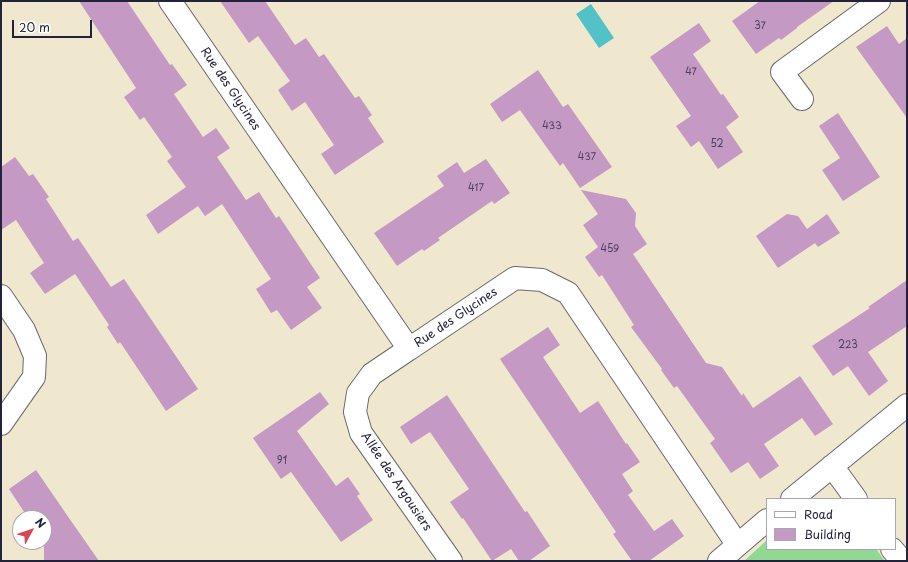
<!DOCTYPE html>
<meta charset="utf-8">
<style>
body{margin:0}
#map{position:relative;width:908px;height:562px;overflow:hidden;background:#f0e8ce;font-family:"Playpen Sans",sans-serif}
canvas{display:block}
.frame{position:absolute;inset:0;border:2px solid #22223b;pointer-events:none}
.legend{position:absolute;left:766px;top:498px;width:130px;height:52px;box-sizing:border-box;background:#fff;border:1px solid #a7a7b1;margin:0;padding:5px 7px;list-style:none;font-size:12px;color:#22223b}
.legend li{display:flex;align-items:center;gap:8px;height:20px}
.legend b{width:20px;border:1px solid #a7a7b1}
.north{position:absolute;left:12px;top:510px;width:40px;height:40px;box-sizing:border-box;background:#fff;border:1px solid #a7a7b1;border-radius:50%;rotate:50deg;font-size:11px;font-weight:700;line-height:16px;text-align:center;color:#22223b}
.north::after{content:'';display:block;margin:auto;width:14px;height:18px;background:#d1495b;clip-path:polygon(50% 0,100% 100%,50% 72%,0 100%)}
.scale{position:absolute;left:12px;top:20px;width:80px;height:18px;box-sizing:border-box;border:2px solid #22223b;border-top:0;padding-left:5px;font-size:12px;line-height:14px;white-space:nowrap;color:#22223b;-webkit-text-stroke:3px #fff;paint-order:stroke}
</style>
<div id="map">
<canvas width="908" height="562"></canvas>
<div class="frame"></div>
<ul class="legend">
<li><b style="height:5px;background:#fff"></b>Road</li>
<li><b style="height:11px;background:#c499c3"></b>Building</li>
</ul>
<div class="north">N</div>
<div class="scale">20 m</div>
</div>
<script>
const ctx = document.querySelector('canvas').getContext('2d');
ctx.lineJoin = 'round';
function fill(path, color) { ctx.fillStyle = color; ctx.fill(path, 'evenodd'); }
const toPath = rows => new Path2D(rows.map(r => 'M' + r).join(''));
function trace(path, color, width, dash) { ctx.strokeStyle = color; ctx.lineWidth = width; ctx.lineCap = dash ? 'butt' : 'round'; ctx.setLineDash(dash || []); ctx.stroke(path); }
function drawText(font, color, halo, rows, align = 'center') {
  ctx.font = font + ' "Playpen Sans",sans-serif'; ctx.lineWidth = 3; ctx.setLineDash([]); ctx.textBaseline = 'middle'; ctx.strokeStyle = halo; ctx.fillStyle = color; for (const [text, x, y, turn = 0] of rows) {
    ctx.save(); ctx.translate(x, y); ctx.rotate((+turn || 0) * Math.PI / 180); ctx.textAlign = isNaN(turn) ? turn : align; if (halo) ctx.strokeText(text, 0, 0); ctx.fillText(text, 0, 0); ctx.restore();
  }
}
fill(toPath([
 [767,540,767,549,876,549,885,561,744,561]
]), '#91d993');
fill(toPath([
 [591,4,614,38,599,48,576,14]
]), '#53c1c8');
fill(toPath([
 [79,1,127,1,170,65,172,64,187,85,174,94,203,137,216,128,230,148,217,157,246,200,259,192,276,218,279,216,320,278,307,287,322,308,291,330,277,310,271,313,256,289,271,279,222,204,205,216,198,206,158,234,146,215,186,187,167,161,172,157,144,117,140,120,124,97,136,88],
 [220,1,265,1,295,45,306,38,319,57,324,54,355,98,359,96,372,115,368,118,384,142,335,175,321,154,334,145,305,102,292,111,278,90,290,81,258,36,249,43],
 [760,1,834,1,797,27,797,28,781,40,779,38,756,54,732,21],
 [699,23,711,41,693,54,721,95,723,94,739,117,726,127,743,152,718,169,699,141,691,147,676,126,691,116,650,57],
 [887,26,899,44,907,38,907,118,856,47],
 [538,70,563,107,568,104,612,167,580,188,563,163,560,166,520,110,502,122,490,104],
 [838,113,880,177,843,201,822,170,840,158,819,126],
 [15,157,29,176,33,174,49,197,46,199,73,241,78,238,111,287,124,279,198,389,166,411,120,342,118,344,107,327,109,325,75,274,45,294,30,273,44,263,16,220,1,230,1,167],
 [486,159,510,193,494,204,492,201,438,238,440,240,424,251,422,249,397,266,374,233,444,186,437,176,457,162,464,173],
 [581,190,626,199,636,213,635,226,647,244,633,254,706,363,722,367,742,396,743,393,753,408,800,376,833,424,815,436,802,418,764,444,779,466,760,479,748,462,731,473,710,443,715,439,677,386,674,388,661,370,662,369,631,327,634,325,602,275,599,277,585,257,598,247,583,225,598,214],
 [787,214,798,216,807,229,827,214,840,233,818,247,815,243,778,268,756,236],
 [907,280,907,326,868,352,888,381,869,396,848,366,833,376,812,346,870,308,868,307],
 [548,327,560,345,543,357,580,413,598,401,626,444,627,443,640,462,622,474,633,491,628,495,654,531,672,519,684,536,649,561,632,561,613,534,616,532,500,359],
 [320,392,329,404,297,431,336,486,348,477,360,494,357,496,373,520,341,542,291,472,281,479,253,438],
 [447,395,525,512,527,511,550,546,529,561,519,561,511,549,492,561,463,518,462,519,450,502,469,489,430,432,411,444,400,427],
 [36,470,69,518,99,561,44,561,44,518,28,518,9,489]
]), '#c499c3');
const street = toPath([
 [170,1,409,349,515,278,542,280,568,293,737,544],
 [802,99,782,72,879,1],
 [1,296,24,330,35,356,34,377,1,424],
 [409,349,372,374,358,393,355,412,361,433,451,561],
 [832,466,856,499],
 [792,499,907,405],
 [892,549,898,556,904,561],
 [719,561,767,520]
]);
trace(street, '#6a676e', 24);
trace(street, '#fff', 22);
drawText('10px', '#4a405d', null, [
 ["37",760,26],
 ["47",691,72],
 ["433",552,126],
 ["52",717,144],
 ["437",587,157],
 ["417",476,188],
 ["459",610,249],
 ["223",848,345],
 ["91",282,461]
]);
drawText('12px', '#22223b', '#fff', [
 ["Rue des Glycines",230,89,56],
 ["Rue des Glycines",456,318,-34],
 ["Allée des Argousiers",396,482,56]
]);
</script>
